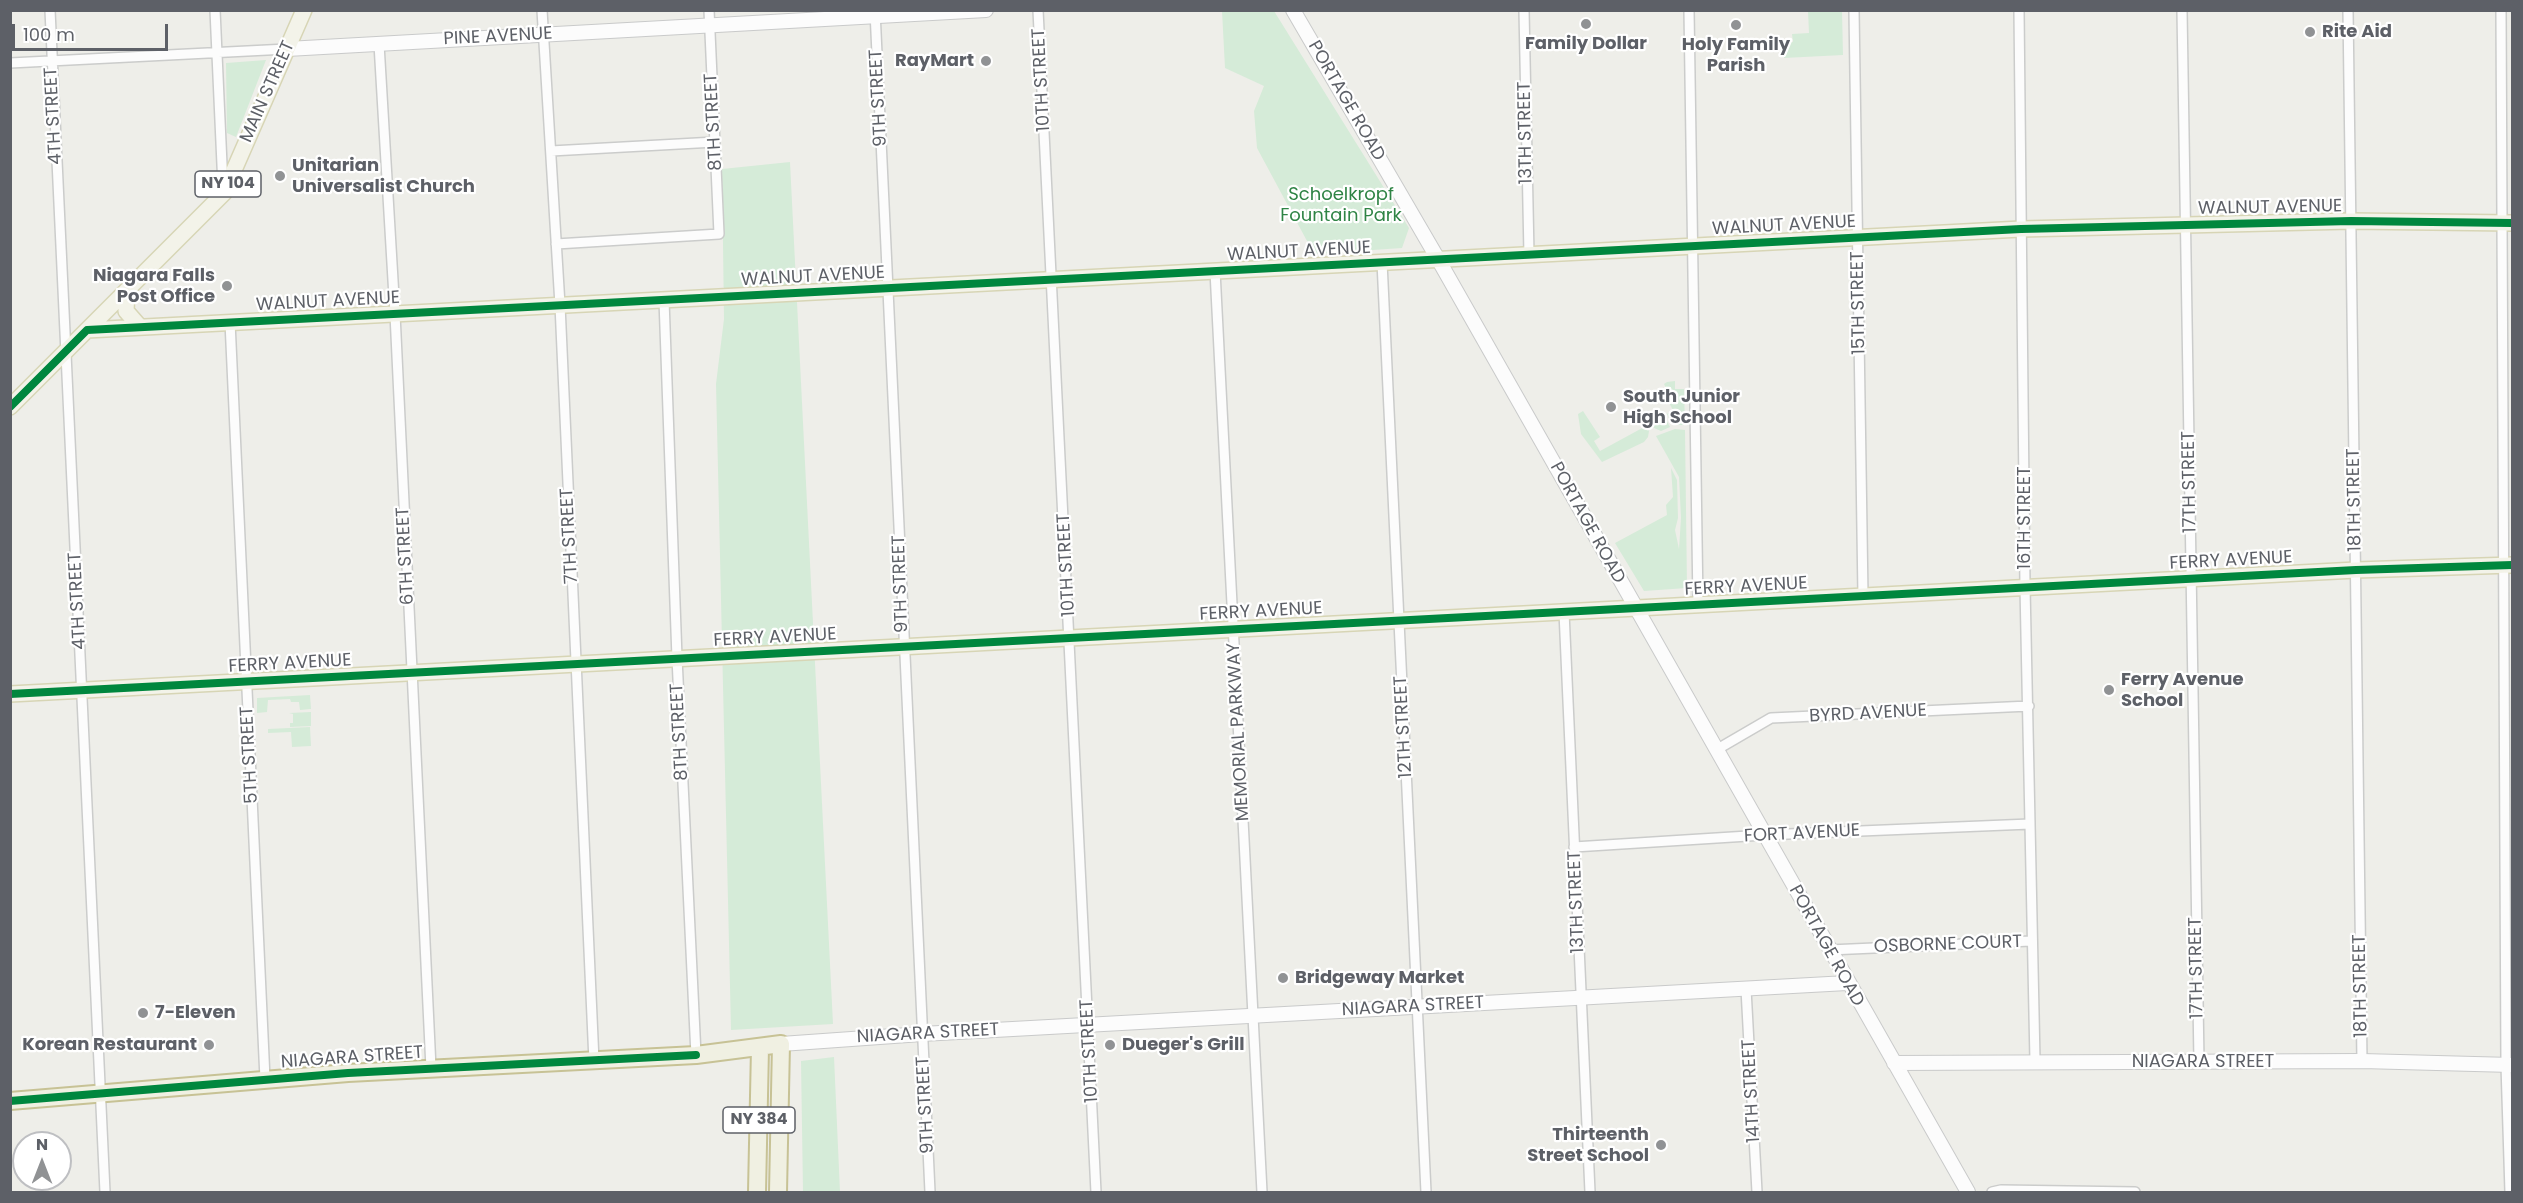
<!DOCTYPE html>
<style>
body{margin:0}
#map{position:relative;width:2523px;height:1203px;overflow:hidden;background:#eeeee9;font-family:Poppins,sans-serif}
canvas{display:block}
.frame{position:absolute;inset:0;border:12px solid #5d6067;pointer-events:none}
.north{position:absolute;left:12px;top:1131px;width:60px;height:60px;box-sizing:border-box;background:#fff;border:2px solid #bebfc2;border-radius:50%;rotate:0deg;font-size:16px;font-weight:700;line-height:24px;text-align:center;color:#5d6067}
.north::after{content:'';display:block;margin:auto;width:21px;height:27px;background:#909294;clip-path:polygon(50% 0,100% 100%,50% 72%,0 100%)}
.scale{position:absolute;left:12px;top:24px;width:156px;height:27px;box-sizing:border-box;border:3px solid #5d6067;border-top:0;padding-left:8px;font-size:18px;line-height:21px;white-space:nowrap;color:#5d6067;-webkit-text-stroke:4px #fff;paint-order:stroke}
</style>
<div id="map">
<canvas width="2523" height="1203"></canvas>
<div class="frame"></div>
<div class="north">N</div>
<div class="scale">100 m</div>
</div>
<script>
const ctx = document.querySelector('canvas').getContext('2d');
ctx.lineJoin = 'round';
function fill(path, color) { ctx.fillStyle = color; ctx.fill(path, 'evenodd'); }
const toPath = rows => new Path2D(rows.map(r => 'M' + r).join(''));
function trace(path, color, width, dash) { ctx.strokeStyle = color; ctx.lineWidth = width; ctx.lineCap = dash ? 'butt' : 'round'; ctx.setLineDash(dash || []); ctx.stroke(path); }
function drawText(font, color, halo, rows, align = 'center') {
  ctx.font = font + ' Poppins,sans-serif'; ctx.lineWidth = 4.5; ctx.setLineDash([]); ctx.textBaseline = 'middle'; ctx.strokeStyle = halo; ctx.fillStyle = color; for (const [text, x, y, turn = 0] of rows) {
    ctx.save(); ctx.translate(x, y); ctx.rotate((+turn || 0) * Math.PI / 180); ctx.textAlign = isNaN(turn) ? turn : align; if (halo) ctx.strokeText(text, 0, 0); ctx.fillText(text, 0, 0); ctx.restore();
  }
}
fill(toPath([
 [1222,11,1274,11,1409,228,1402,248,1314,254,1257,148,1254,111,1264,86,1225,68],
 [1808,11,1842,11,1843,55,1784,58,1782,43,1793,42,1792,34,1809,33],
 [266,60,236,137,227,133,226,63],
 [790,162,833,1024,731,1030,716,384,724,319,722,169],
 [1675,381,1675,389,1684,389,1685,425,1673,425,1667,414,1673,410,1662,390,1666,388,1664,384,1667,382],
 [1583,411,1600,437,1594,441,1600,451,1646,426,1649,431,1648,437,1644,442,1602,462,1581,434,1578,414],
 [1665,417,1670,427,1661,431,1652,427],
 [1675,429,1685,430,1687,588,1644,591,1615,543,1667,515,1666,505,1673,497,1671,468,1677,480,1678,518,1675,530,1679,549,1681,518,1679,477,1656,436],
 [310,695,311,709,300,710,299,702,291,702,290,699,268,700,267,712,257,713,257,698],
 [311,712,311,726,290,727,290,723,293,723,293,714,289,713],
 [310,727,311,746,292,747,291,732,268,733,268,729],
 [834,1057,840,1192,803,1192,801,1061]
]), '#d5ebd8');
const street = toPath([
 [50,10,105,1192],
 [215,10,223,187],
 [542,10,560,305,594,1061],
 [1038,10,1096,1192],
 [1524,10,1529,255],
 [1689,10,1698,604],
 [1854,10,1863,596],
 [2019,10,2025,587,2035,1061],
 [2182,10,2199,1062],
 [2348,10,2362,1061],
 [2501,10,2506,1065,2510,1192],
 [875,11,930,1192],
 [379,44,395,314,431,1068],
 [10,63,287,49],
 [551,151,715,142],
 [556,244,719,234,709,10],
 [1382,262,1426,1192],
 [1215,271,1262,1192],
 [664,300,677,658,696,1055],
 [230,322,265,1079],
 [1564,612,1590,1192],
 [1716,750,1771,718,2029,706],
 [1574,847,1764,835,2030,824],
 [1829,950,2031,941],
 [1746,989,1757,1192],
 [1992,1192,2001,1190,2135,1192]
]);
const secondary = toPath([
 [1293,10,1438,259,1968,1192],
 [287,49,986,10],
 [781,1044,922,1034,1847,983],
 [1894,1063,2362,1061,2512,1065]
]);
const primary = toPath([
 [127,291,126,311,140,327],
 [87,330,2021,229,2351,221,2512,223],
 [10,407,224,193,304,10],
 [10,694,2356,570,2512,565]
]);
const highway = toPath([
 [10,1101,348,1073,696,1055,781,1044,778,1192],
 [757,1192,760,1048]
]);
trace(street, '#cbcccb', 12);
trace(secondary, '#c9caca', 16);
trace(primary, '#d7d5b5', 18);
trace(highway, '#c7c295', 20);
trace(street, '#fcfcfc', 9);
trace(secondary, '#fcfcfc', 14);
trace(primary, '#f3f3e9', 15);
trace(highway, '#f0f0e2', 16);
trace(toPath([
 [10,407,87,330,2021,229,2351,221,2512,223],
 [10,694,2356,570,2512,565],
 [10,1101,348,1073,696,1055]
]), '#00873e', 8);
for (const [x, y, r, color] of [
 [1586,24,6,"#909294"],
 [1736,25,6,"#909294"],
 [2310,32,6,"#909294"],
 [986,61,6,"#909294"],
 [280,176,6,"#909294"],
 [227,286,6,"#909294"],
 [1611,407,6,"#909294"],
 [2109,690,6,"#909294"],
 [1283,978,6,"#909294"],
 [143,1013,6,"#909294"],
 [209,1045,6,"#909294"],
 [1110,1045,6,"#909294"],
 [1661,1145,6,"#909294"]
]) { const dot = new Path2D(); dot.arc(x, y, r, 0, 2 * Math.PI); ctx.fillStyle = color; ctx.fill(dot); trace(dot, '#fff', 2); }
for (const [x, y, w] of [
 [228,184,66],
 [759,1120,72]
]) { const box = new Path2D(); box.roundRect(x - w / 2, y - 13, w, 26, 4.5); ctx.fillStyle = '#fff'; ctx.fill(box); trace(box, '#5d6067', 1.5); }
drawText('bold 16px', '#5d6067', null, [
 ["NY 104",228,184],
 ["NY 384",759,1120]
]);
drawText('bold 18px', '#5d6067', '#fff', [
 ["Rite Aid",2322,32],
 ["Family Dollar",1586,44,"center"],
 ["Holy Family",1736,45,"center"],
 ["Parish",1736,66,"center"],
 ["RayMart",974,61,"right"],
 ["Unitarian",292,166],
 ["Universalist Church",292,187],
 ["Niagara Falls",215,276,"right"],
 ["Post Office",215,297,"right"],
 ["South Junior",1623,397],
 ["High School",1623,418],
 ["Ferry Avenue",2121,680],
 ["School",2121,701],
 ["Bridgeway Market",1295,978],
 ["7-Eleven",155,1013],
 ["Korean Restaurant",197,1045,"right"],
 ["Dueger's Grill",1122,1045],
 ["Thirteenth",1649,1135,"right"],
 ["Street School",1649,1156,"right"]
], 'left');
drawText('18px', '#5d6067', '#fff', [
 ["PINE AVENUE",498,37,-3],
 ["10TH STREET",1042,80,-93],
 ["MAIN STREET",268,92,-66],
 ["9TH STREET",879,98,-93],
 ["PORTAGE ROAD",1346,101,60],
 ["4TH STREET",54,116,-93],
 ["8TH STREET",714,122,-93],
 ["13TH STREET",1526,133,-91],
 ["WALNUT AVENUE",2270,208,-1],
 ["WALNUT AVENUE",1784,226,-3],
 ["WALNUT AVENUE",1299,252,-3],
 ["WALNUT AVENUE",813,277,-3],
 ["WALNUT AVENUE",328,302,-3],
 ["15TH STREET",1859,303,-91],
 ["17TH STREET",2190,482,-91],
 ["18TH STREET",2355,500,-91],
 ["16TH STREET",2025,518,-90],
 ["PORTAGE ROAD",1587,523,61],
 ["7TH STREET",570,536,-93],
 ["6TH STREET",406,556,-93],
 ["FERRY AVENUE",2231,561,-3],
 ["10TH STREET",1067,565,-93],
 ["9TH STREET",901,584,-92],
 ["FERRY AVENUE",1746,587,-3],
 ["4TH STREET",78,601,-93],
 ["FERRY AVENUE",1261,612,-3],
 ["FERRY AVENUE",775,638,-3],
 ["FERRY AVENUE",290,664,-3],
 ["BYRD AVENUE",1868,714,-3],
 ["12TH STREET",1404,727,-93],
 ["8TH STREET",680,732,-93],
 ["MEMORIAL PARKWAY",1239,732,-93],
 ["5TH STREET",250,755,-93],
 ["FORT AVENUE",1802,834,-3],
 ["13TH STREET",1577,902,-92],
 ["OSBORNE COURT",1948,945,-2],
 ["PORTAGE ROAD",1826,946,61],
 ["17TH STREET",2197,968,-91],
 ["18TH STREET",2361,986,-91],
 ["NIAGARA STREET",1413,1007,-3],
 ["NIAGARA STREET",928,1034,-3],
 ["10TH STREET",1090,1051,-93],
 ["NIAGARA STREET",352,1058,-4],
 ["NIAGARA STREET",2203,1062],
 ["14TH STREET",1752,1091,-93],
 ["9TH STREET",926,1105,-93]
]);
drawText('18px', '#2f8445', '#fff', [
 ["Schoelkropf",1341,195],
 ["Fountain Park",1341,216]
]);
</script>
